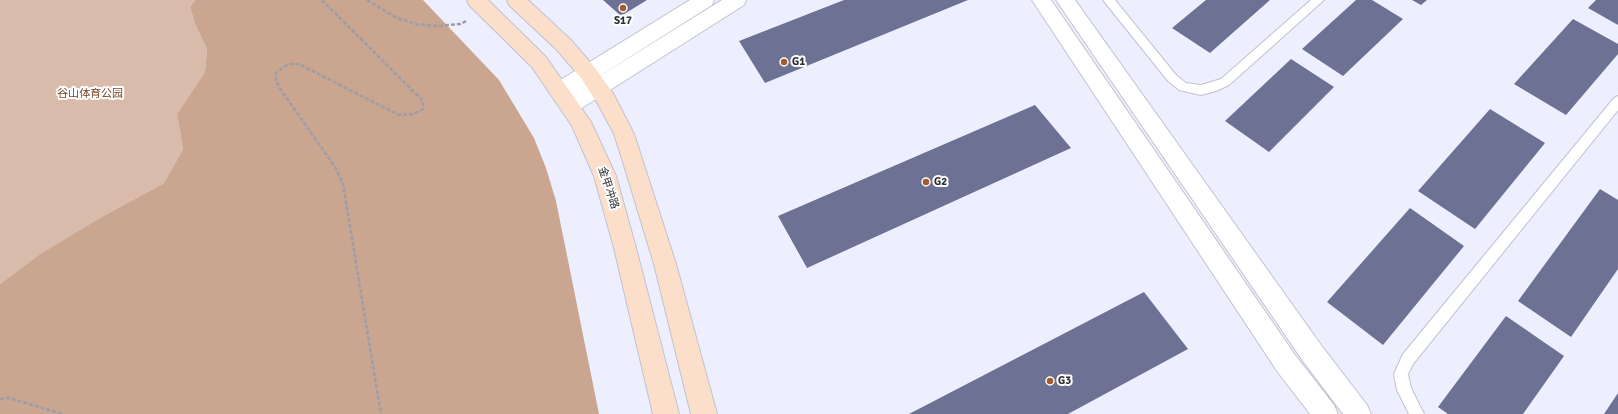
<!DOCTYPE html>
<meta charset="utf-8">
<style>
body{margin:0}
canvas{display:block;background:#edeffe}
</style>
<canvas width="1618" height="414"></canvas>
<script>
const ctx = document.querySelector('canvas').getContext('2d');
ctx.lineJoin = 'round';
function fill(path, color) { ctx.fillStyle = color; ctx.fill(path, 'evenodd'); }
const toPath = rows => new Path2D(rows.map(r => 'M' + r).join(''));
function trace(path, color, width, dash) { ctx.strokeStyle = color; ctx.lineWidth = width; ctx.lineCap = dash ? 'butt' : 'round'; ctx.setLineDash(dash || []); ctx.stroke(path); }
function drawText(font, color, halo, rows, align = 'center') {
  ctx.font = font + ' Signika,"Noto Sans SC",sans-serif'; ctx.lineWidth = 4; ctx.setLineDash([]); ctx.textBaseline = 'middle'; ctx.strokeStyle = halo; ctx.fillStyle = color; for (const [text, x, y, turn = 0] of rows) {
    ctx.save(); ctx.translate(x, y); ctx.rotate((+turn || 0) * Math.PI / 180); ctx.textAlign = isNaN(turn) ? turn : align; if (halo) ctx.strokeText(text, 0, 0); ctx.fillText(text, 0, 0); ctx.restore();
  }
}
fill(toPath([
 [0,0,195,0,190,7,195,24,207,49,205,72,177,114,183,149,164,183,98,219,40,254,0,284]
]), '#d8bbaa');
fill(toPath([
 [195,0,423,0,499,80,534,138,546,168,556,201,599,414,0,414,0,284,40,254,98,219,164,183,183,149,177,114,205,72,207,49,195,24,190,7]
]), '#caa690');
fill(toPath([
 [603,0,647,0,621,16],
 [844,0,968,0,765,83,739,41],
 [1206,0,1270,0,1210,53,1172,28],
 [1356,0,1372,0,1403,19,1343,76,1302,49],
 [1412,0,1427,0,1421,5],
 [1596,0,1618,0,1618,25,1588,8],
 [1573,19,1618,44,1618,54,1566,115,1514,84],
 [1291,59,1334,87,1269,152,1225,121],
 [1035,105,1071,148,807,268,778,216],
 [1490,109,1545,143,1475,229,1418,191],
 [1600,189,1618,200,1618,269,1571,337,1518,301],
 [1410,208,1464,246,1383,345,1327,302],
 [1144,292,1188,349,1068,414,909,414],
 [1506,316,1564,356,1523,414,1448,414,1438,407],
 [1618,393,1618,414,1604,414]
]), '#6d7193');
const service = toPath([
 [1103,0,1115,0,1176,75,1186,83,1201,85,1221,79,1311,0,1324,0,1229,85,1216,91,1201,95,1179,90,1168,81,1103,0],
 [1618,96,1618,110,1413,364,1408,374,1411,388,1424,414,1409,414,1397,390,1394,374,1403,354,1614,98,1618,96]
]);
const tertiary = toPath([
 [690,0,714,0,712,5,568,96,561,98,554,96,551,90,554,84,690,0],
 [722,0,746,0,744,5,577,111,570,113,563,111,560,105,563,99,722,0],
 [1032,0,1051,0,1295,355,1334,405,1338,414,1310,414,1277,371,1032,0],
 [1056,0,1075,0,1321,345,1367,405,1371,414,1343,414,1303,361,1056,0]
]);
const secondary = toPath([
 [467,0,488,0,546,57,591,122,616,176,636,248,679,414,653,414,614,248,594,176,572,126,532,67,469,5,467,0],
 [507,0,528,0,571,40,595,68,613,93,634,134,676,264,717,414,691,414,654,264,623,162,614,134,598,104,581,78,557,50,509,5,507,0]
]);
trace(service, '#c0c2d1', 2);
trace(tertiary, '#c0c2d1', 2);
trace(secondary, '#c0c2d1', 2);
trace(toPath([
 [322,0,423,101,423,109,413,114,399,115,299,64,288,64,276,73,276,81,281,90,335,167,343,184,381,414],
 [367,0,397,18,416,24,437,26,461,24,466,21],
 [0,399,9,398,63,414]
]), '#9c9da8', 2.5, [4, 2]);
fill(service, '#fff');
fill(tertiary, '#fff');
fill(secondary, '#fbdfcb');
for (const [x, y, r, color] of [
 [623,8,4,"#a25d2f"],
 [784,62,4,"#a25d2f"],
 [926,182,4,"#a25d2f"],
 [1050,381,4,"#a25d2f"]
]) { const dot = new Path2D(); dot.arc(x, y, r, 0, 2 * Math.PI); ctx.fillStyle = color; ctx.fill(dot); trace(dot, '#fff', 1.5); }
drawText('bold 11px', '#303136', '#fff', [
 ["S17",623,21,"center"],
 ["G1",792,62],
 ["G2",934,182],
 ["G3",1058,381]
], 'left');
drawText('11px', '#794826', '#fff', [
 ["谷山体育公园",90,94]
]);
drawText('11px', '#303136', '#fff', [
 ["金甲冲路",608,188,72]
]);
</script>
